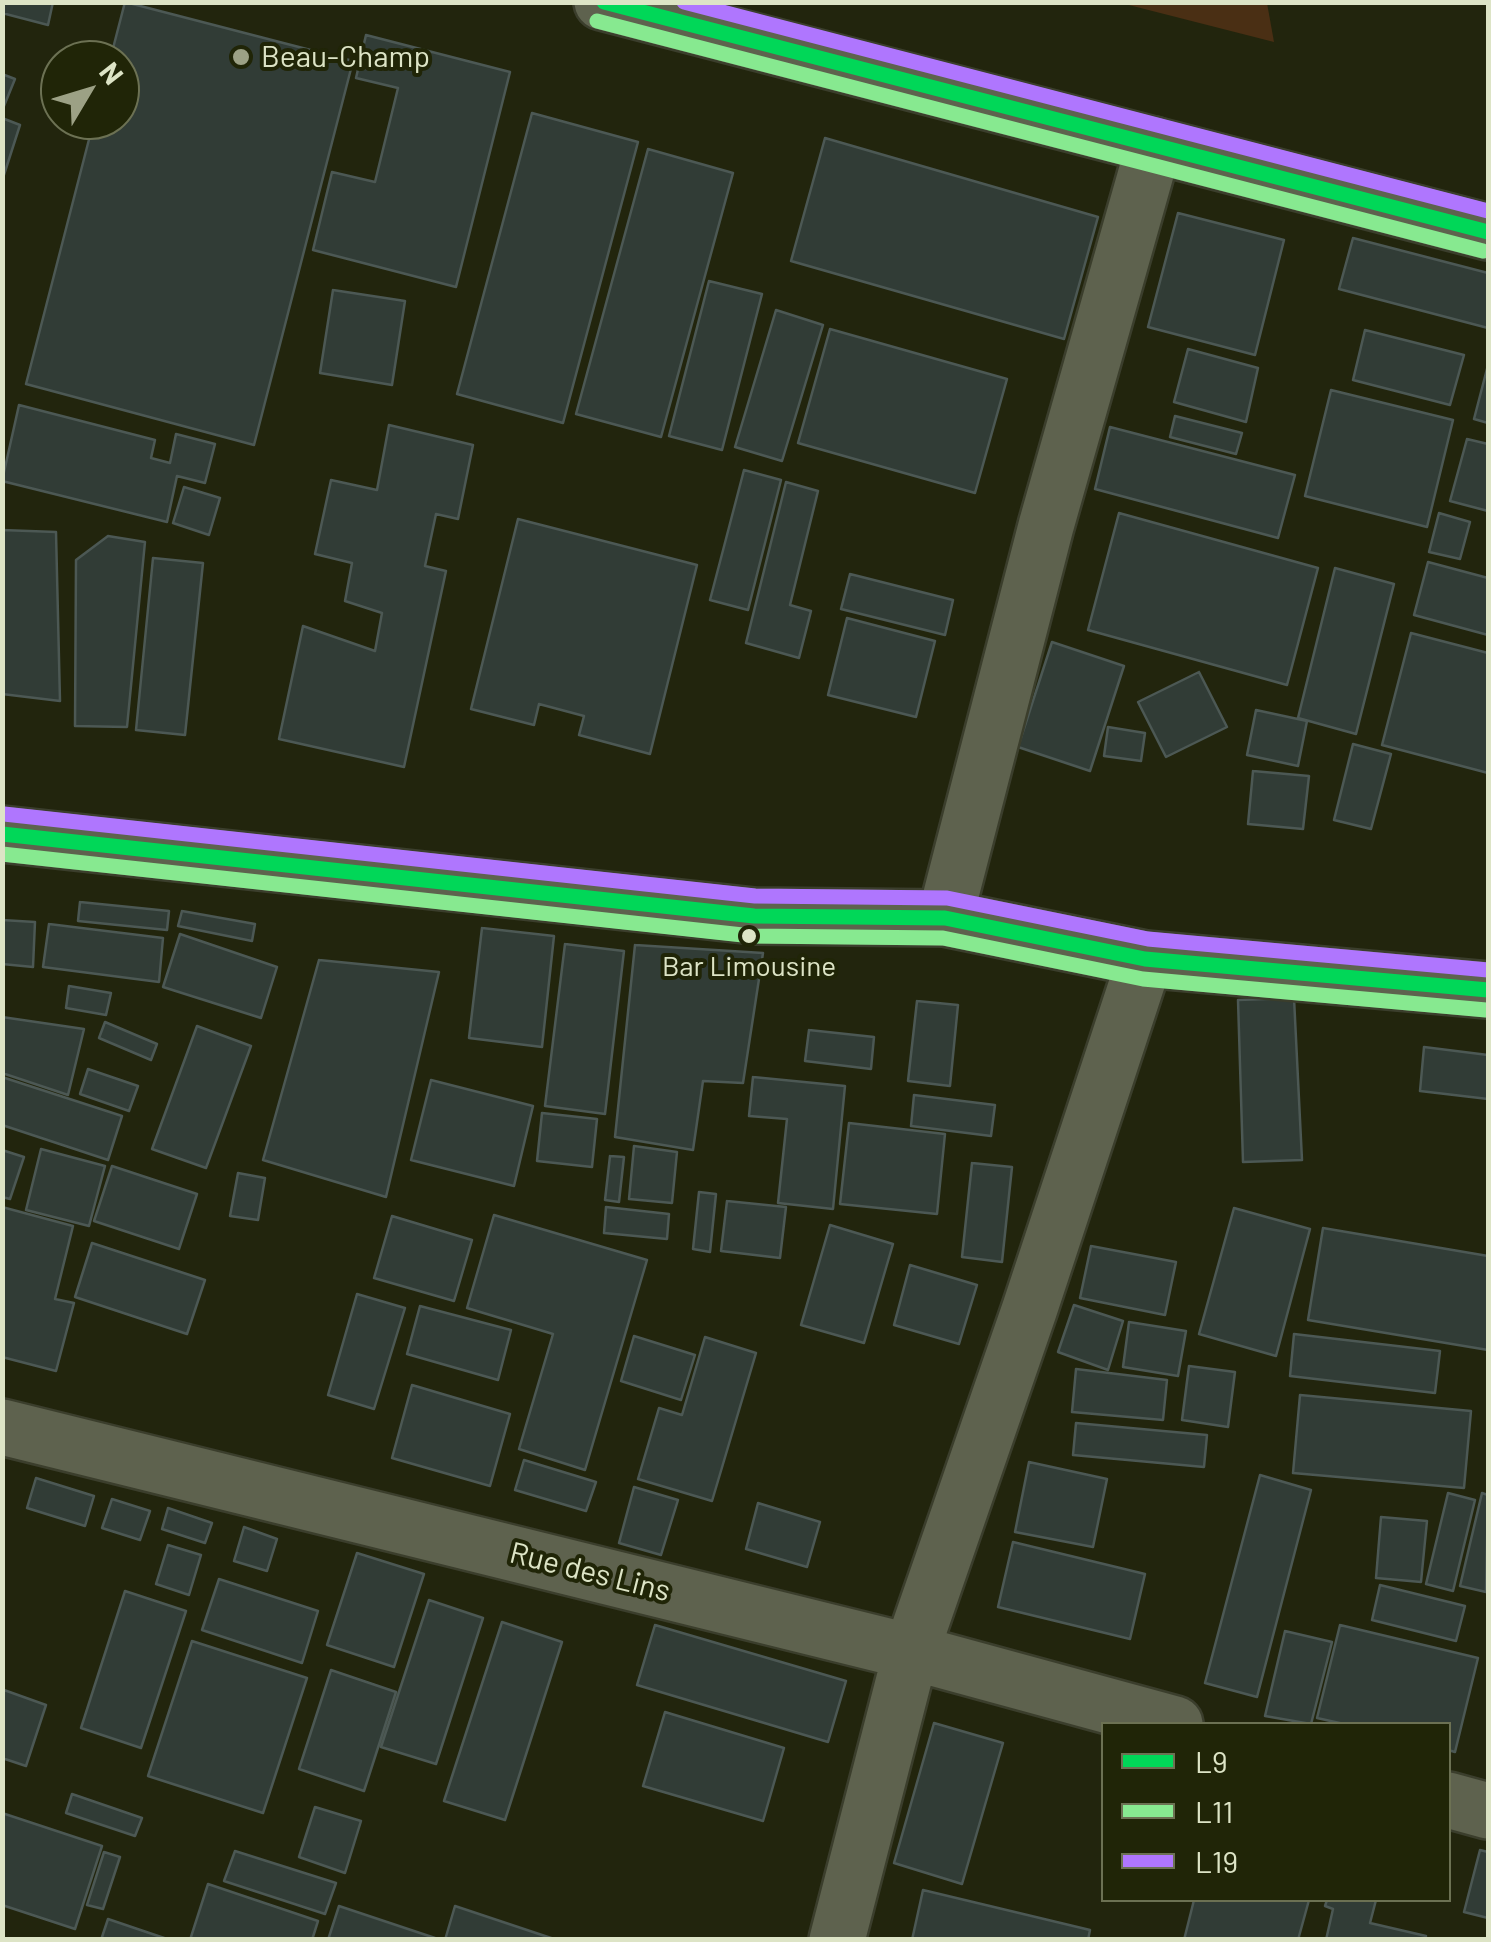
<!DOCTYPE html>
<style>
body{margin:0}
#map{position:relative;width:1491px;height:1942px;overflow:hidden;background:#22250d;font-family:Barlow,sans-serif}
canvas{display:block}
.frame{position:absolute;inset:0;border:5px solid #dde4c6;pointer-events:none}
.legend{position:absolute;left:1101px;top:1722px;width:350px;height:180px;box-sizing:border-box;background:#202507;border:2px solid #6c7153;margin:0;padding:12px 18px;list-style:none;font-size:30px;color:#dde4c6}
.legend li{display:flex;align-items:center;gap:20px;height:50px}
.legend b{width:50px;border:2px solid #6c7153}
.north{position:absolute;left:40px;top:40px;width:100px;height:100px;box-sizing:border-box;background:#202507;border:2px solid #6c7153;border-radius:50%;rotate:52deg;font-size:28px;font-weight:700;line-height:40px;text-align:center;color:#dde4c6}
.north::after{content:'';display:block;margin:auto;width:35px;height:45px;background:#9ca185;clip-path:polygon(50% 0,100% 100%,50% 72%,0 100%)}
</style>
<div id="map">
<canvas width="1491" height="1942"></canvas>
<div class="frame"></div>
<ul class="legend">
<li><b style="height:12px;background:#01d758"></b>L9</li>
<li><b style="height:12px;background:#87e990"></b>L11</li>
<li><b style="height:12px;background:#af76fe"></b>L19</li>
</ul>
<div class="north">N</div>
</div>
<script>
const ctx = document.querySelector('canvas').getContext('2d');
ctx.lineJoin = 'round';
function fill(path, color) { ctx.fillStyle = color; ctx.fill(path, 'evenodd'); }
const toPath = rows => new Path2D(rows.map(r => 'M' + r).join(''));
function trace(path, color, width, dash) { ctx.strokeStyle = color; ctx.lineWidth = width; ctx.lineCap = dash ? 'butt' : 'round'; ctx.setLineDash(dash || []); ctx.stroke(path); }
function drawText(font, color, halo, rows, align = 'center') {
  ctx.font = font + ' Barlow,sans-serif'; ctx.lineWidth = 8; ctx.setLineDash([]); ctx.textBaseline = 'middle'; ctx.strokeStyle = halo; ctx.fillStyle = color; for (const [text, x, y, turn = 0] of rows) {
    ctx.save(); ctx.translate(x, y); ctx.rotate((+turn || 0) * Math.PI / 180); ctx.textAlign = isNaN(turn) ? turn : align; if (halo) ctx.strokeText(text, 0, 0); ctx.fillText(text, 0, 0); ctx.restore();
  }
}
fill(toPath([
 [1121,3,1267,3,1274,42]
]), '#4a2f14');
const building = toPath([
 [3,2,53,2,48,25,2,13,3,2],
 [125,2,353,61,254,445,26,384,94,120,120,120,120,60,110,60,125,2],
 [366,35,510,72,456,287,313,250,332,172,375,182,398,88,356,78,366,35],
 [2,74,15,79,4,106,2,105,2,74],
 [532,113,638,142,563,423,457,394,532,113],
 [2,118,20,125,2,181,2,118],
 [825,138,1098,217,1064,339,791,261,825,138],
 [648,149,733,173,661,437,576,414,648,149],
 [1178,213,1284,240,1255,355,1148,327,1178,213],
 [1353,238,1488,273,1488,328,1339,289,1353,238],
 [709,281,762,294,722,450,669,436,709,281],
 [333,290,405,301,392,385,320,373,333,290],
 [776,310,823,325,782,461,735,447,776,310],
 [830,329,1007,379,975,493,798,443,830,329],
 [1365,330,1464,355,1450,405,1353,380,1365,330],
 [1188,349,1258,368,1246,422,1174,402,1188,349],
 [1488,365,1488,423,1474,419,1488,365],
 [1331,390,1453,420,1427,527,1305,496,1331,390],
 [19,405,155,440,151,458,170,463,176,434,215,444,205,483,177,476,167,522,2,481,19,405],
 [1175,416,1242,433,1236,454,1170,437,1175,416],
 [389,425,473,445,458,519,436,514,425,566,446,571,404,767,279,739,303,626,375,651,382,613,345,601,352,563,315,554,331,480,377,490,389,425],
 [1110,427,1295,475,1278,538,1095,489,1110,427],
 [1467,439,1488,444,1488,511,1450,501,1467,439],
 [744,470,781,480,748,610,710,600,744,470],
 [786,482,818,491,790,605,811,611,799,658,746,643,786,482],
 [184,487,220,498,209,535,173,523,184,487],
 [1119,513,1318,568,1287,685,1088,630,1119,513],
 [1439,513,1470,522,1460,559,1429,552,1439,513],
 [518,519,697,565,650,754,579,735,584,716,539,704,534,725,471,709,518,519],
 [2,530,56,532,60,701,2,694,2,530],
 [108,536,145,542,127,727,75,726,76,560,108,536],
 [153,558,203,563,185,735,136,730,153,558],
 [1428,562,1488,578,1488,635,1414,615,1428,562],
 [1335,568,1394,584,1356,734,1298,718,1335,568],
 [850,574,953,600,945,635,841,609,850,574],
 [847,618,935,641,916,717,828,695,847,618],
 [1411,633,1488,653,1488,773,1382,745,1411,633],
 [1052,642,1124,666,1090,771,1018,747,1052,642],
 [1199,672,1227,727,1166,757,1138,702,1199,672],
 [1256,710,1307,721,1298,766,1247,755,1256,710],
 [1108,727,1145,733,1141,761,1104,756,1108,727],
 [1353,744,1391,754,1371,829,1334,820,1353,744],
 [1253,771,1309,776,1303,829,1248,824,1253,771],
 [80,902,169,911,167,930,78,921,80,902],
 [182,911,255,924,252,941,178,926,182,911],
 [2,920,35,922,33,967,2,964,2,920],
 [49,924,163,938,159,982,43,967,49,924],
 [482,928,554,936,542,1047,469,1038,482,928],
 [180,934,277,967,261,1018,163,987,180,934],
 [565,944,624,951,605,1114,545,1106,565,944],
 [635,945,763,953,743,1083,703,1081,693,1150,615,1137,635,945],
 [319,960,439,972,386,1197,263,1160,319,960],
 [69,986,111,993,106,1015,66,1008,69,986],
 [1294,998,1302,1160,1243,1162,1238,1000,1294,998],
 [917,1001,958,1005,950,1086,908,1081,917,1001],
 [2,1017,84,1029,68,1095,2,1073,2,1017],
 [105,1022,157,1044,151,1060,99,1038,105,1022],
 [197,1026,251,1046,206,1168,152,1149,197,1026],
 [809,1030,874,1037,871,1069,805,1061,809,1030],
 [1424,1047,1488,1055,1488,1099,1420,1091,1424,1047],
 [88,1069,138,1086,129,1111,80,1094,88,1069],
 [2,1077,122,1116,108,1160,2,1125,2,1077],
 [753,1077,845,1086,833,1209,778,1203,787,1119,749,1116,753,1077],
 [431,1080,533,1106,514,1186,411,1160,431,1080],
 [914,1095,995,1105,991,1136,911,1126,914,1095],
 [542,1113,597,1119,592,1167,537,1161,542,1113],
 [849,1123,945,1134,937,1214,840,1204,849,1123],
 [634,1146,677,1152,672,1203,629,1199,634,1146],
 [41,1149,105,1166,89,1226,26,1210,41,1149],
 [2,1150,24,1157,10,1199,2,1197,2,1150],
 [610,1156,624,1157,619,1202,605,1200,610,1156],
 [972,1163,1012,1167,1002,1262,962,1257,972,1163],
 [112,1166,197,1194,179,1249,94,1221,112,1166],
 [238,1173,265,1178,258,1220,230,1216,238,1173],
 [699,1192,716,1194,710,1252,693,1249,699,1192],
 [727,1201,786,1207,780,1258,721,1251,727,1201],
 [2,1207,73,1226,55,1299,74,1303,56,1371,2,1357,2,1207],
 [606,1207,669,1214,667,1239,604,1233,606,1207],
 [1234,1208,1310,1229,1276,1356,1199,1334,1234,1208],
 [494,1215,647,1260,585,1470,519,1449,553,1334,467,1308,494,1215],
 [392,1216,472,1240,454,1301,374,1278,392,1216],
 [830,1225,893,1244,864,1343,801,1325,830,1225],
 [1323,1228,1488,1256,1488,1350,1308,1320,1323,1228],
 [92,1243,205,1280,187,1334,75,1297,92,1243],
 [1091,1246,1176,1262,1165,1315,1080,1298,1091,1246],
 [910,1265,977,1285,959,1344,894,1325,910,1265],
 [357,1294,405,1308,374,1409,328,1395,357,1294],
 [1074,1305,1123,1321,1108,1370,1058,1352,1074,1305],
 [420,1306,511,1330,498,1380,407,1354,420,1306],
 [1129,1322,1186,1331,1178,1376,1123,1367,1129,1322],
 [1294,1334,1440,1351,1435,1393,1290,1376,1294,1334],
 [634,1336,695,1355,681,1400,621,1381,634,1336],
 [705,1337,756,1353,712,1501,638,1479,659,1408,682,1415,705,1337],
 [1189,1366,1235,1372,1228,1427,1182,1420,1189,1366],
 [1076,1369,1167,1380,1163,1420,1072,1412,1076,1369],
 [412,1385,510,1414,490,1486,392,1458,412,1385],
 [1300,1395,1471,1411,1464,1488,1293,1473,1300,1395],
 [1076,1423,1207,1435,1204,1467,1073,1455,1076,1423],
 [524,1460,596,1482,586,1511,515,1490,524,1460],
 [1029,1462,1107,1479,1093,1547,1015,1532,1029,1462],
 [1260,1475,1311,1490,1257,1697,1205,1683,1260,1475],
 [36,1478,94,1496,85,1526,27,1508,36,1478],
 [634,1487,678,1500,661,1555,619,1543,634,1487],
 [1448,1493,1475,1500,1453,1591,1426,1584,1448,1493],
 [1482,1493,1488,1495,1486,1592,1460,1586,1482,1493],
 [112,1499,150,1511,140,1540,102,1528,112,1499],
 [758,1503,820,1522,807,1567,746,1549,758,1503],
 [168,1508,212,1523,205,1543,162,1529,168,1508],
 [1381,1517,1427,1521,1421,1582,1376,1578,1381,1517],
 [244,1527,277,1539,267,1571,234,1561,244,1527],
 [1013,1542,1145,1574,1130,1639,998,1607,1013,1542],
 [168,1545,201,1555,189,1595,156,1584,168,1545],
 [357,1553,424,1574,394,1667,327,1645,357,1553],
 [219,1579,318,1611,302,1663,202,1630,219,1579],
 [1380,1585,1465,1606,1456,1641,1372,1620,1380,1585],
 [125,1591,186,1611,141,1748,81,1728,125,1591],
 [429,1600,483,1618,436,1764,381,1747,429,1600],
 [502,1622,562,1642,505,1820,444,1801,502,1622],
 [655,1625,846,1681,828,1742,637,1685,655,1625],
 [1340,1625,1478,1658,1455,1752,1448,1750,1448,1724,1344,1724,1317,1718,1340,1625],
 [1285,1631,1332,1642,1311,1724,1265,1716,1285,1631],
 [192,1641,307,1678,263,1813,148,1776,192,1641],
 [331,1670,396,1692,364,1791,299,1769,331,1670],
 [4,1690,46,1705,26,1766,2,1758,4,1690],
 [665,1712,784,1748,763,1821,643,1786,665,1712],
 [934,1723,1003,1743,962,1884,894,1863,934,1723],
 [72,1794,142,1818,135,1836,66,1813,72,1794],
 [315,1807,361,1821,345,1873,299,1857,315,1807],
 [2,1813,102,1846,75,1929,2,1905,2,1813],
 [1480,1850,1488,1852,1488,1918,1464,1912,1480,1850],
 [235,1851,336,1883,325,1914,224,1881,235,1851],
 [104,1852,120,1857,103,1909,87,1905,104,1852],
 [208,1884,318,1921,312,1940,190,1940,208,1884],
 [923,1890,1090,1930,1088,1940,912,1940,923,1890],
 [1194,1900,1309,1900,1298,1940,1184,1940,1194,1900],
 [1327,1900,1376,1900,1370,1923,1426,1936,1425,1940,1326,1940,1333,1909,1325,1906,1327,1900],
 [339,1906,435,1938,434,1940,328,1940,339,1906],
 [455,1906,557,1940,445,1940,455,1906],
 [108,1919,170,1940,101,1940,108,1919]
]);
fill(building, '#313c36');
trace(building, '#4c5854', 2.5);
const minor = toPath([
 [945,918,1046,526,1154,145],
 [2,1427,911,1652,1175,1724],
 [1448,1800,1488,1811],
 [837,1940,911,1652,1030,1308,1145,959]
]);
const tertiary = toPath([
 [602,2,1488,232],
 [2,834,754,916,945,918,1145,959,1488,990]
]);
trace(minor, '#3b3e2c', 60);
trace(tertiary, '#3b3e2c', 60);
trace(minor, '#5e624e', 55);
trace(tertiary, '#5e624e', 55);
trace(toPath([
 [604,2,1488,232],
 [2,834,754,916,945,918,1145,959,1488,990]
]), '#01d758', 15);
trace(toPath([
 [597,21,1483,251],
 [2,854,752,936,943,938,1143,979,1486,1010]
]), '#87e990', 15);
trace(toPath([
 [684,2,1488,211],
 [4,814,755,896,947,898,1148,939,1488,970]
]), '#af76fe', 15);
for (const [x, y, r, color] of [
 [241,57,10,"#9ca185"],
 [749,936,9,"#dde4c6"]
]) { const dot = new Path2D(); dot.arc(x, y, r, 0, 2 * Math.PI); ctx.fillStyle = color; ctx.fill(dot); trace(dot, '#202507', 4); }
drawText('28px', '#dde4c6', '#202507', [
 ["Bar Limousine",749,967]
]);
drawText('30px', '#dde4c6', '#202507', [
 ["Beau-Champ",261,57]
], 'left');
drawText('30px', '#dde4c6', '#202507', [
 ["Rue des Lins",590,1572,14]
]);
</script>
